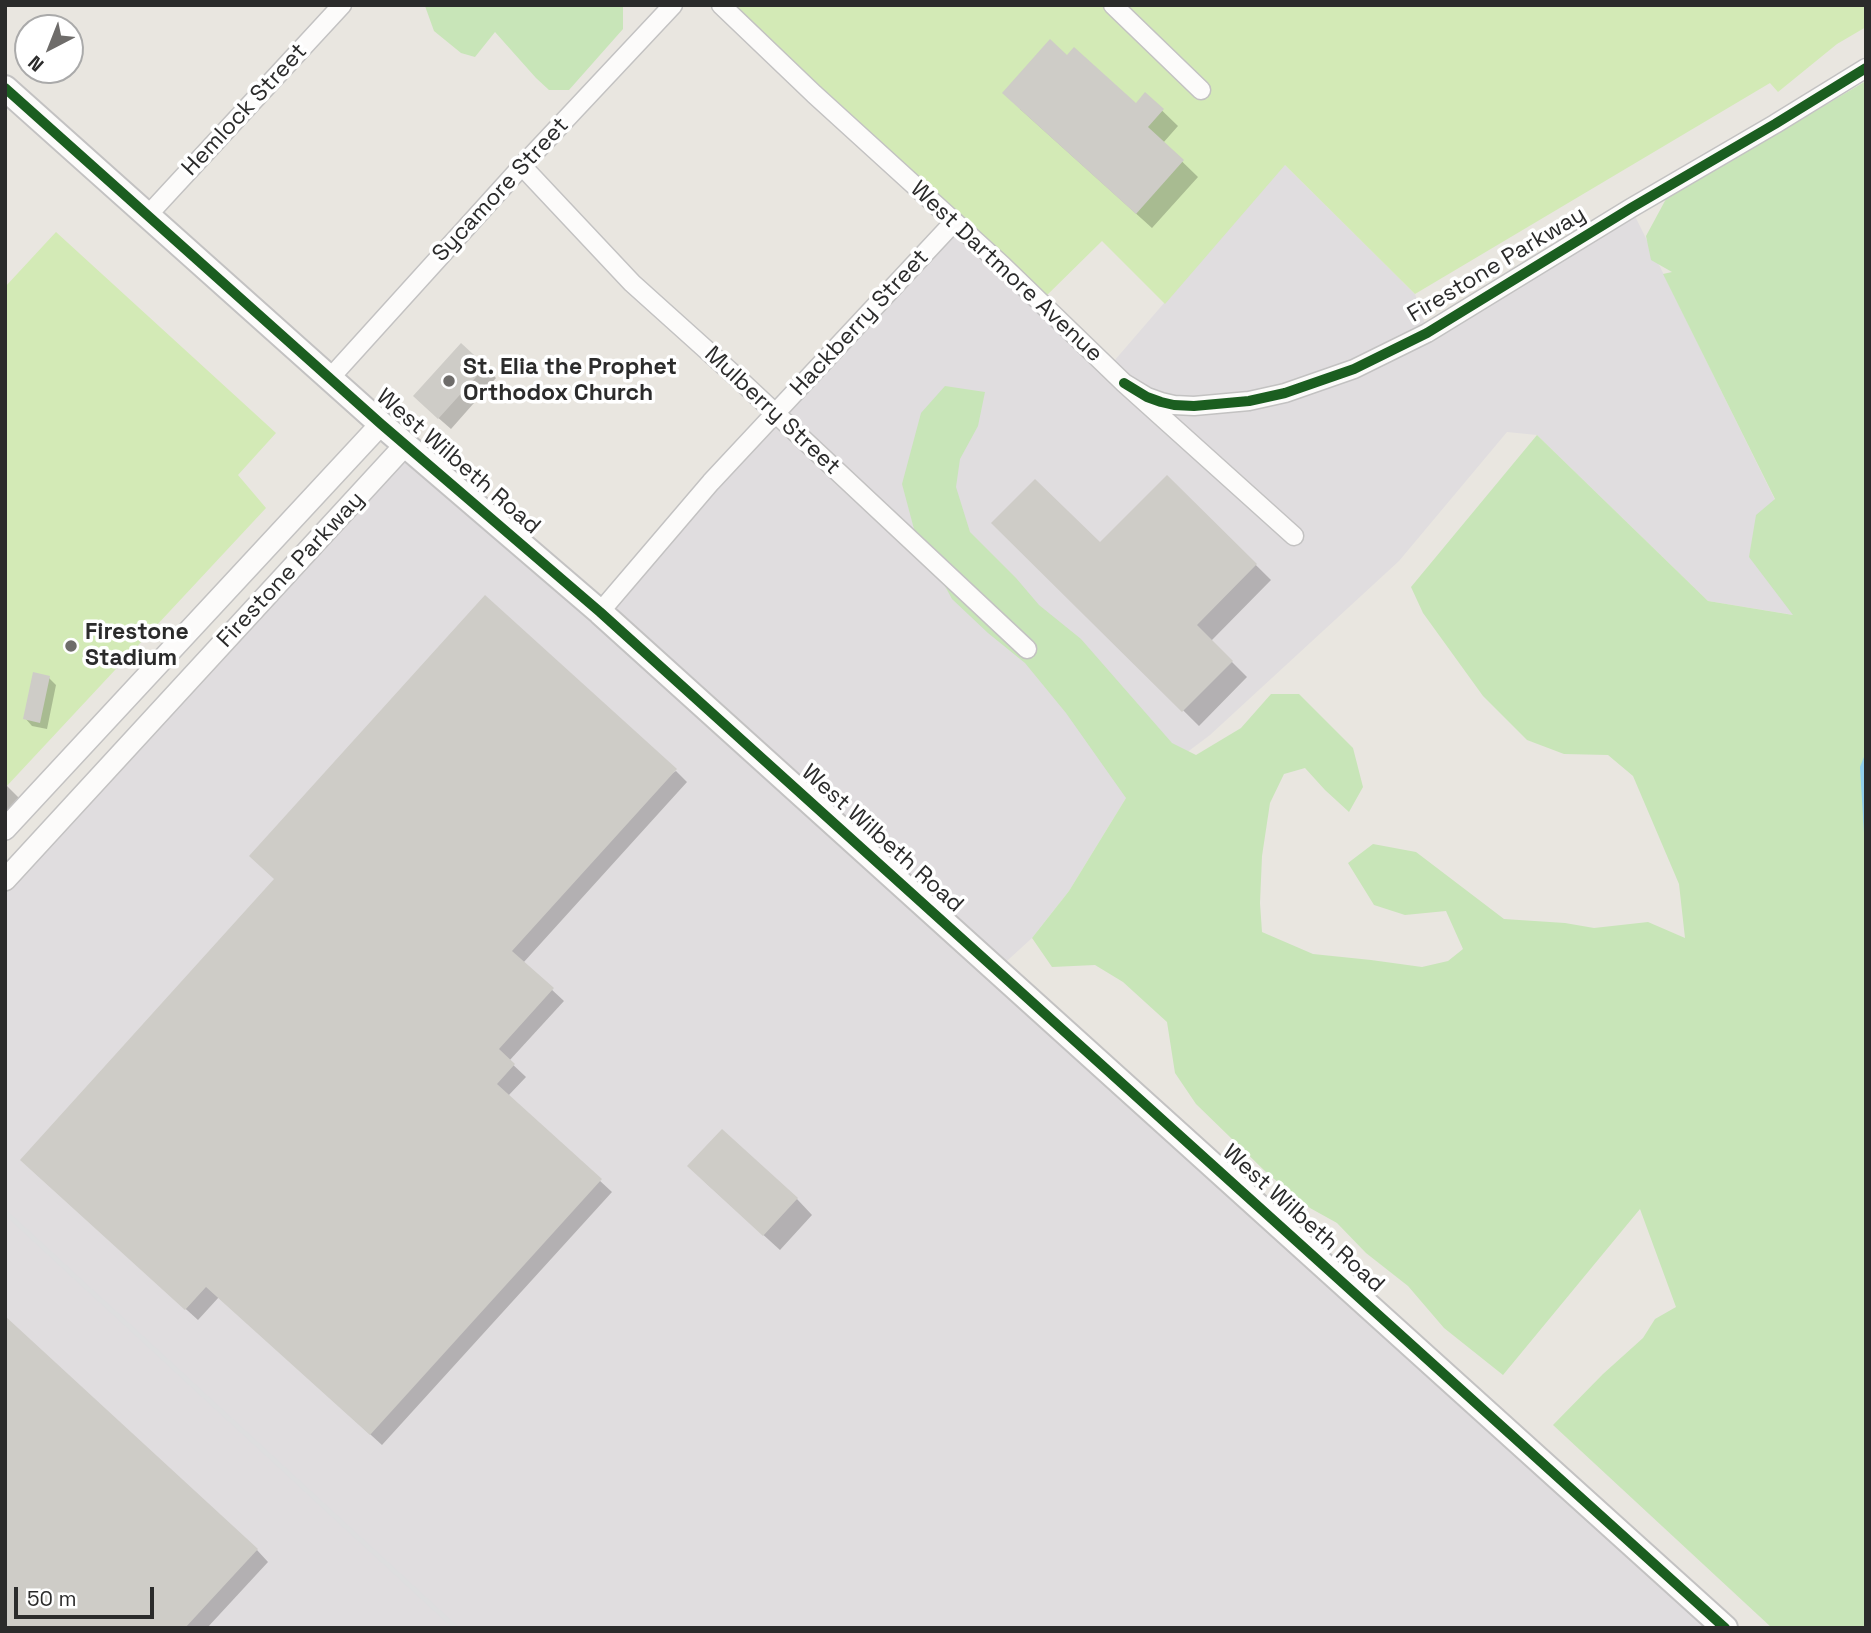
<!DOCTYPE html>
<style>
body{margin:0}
#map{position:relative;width:1871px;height:1633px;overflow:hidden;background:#e9e6e0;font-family:"Space Grotesk",sans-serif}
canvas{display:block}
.frame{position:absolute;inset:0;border:7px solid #2b2b2b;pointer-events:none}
.north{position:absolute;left:14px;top:14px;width:70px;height:70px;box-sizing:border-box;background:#fff;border:2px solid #aaa;border-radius:50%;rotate:222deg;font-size:19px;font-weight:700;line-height:28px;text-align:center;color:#2b2b2b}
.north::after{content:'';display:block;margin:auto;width:24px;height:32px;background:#6e6c6a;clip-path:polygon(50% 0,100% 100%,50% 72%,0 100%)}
.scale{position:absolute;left:14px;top:1587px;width:140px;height:32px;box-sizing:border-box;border:4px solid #2b2b2b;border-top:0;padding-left:9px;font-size:21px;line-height:24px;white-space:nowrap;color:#2b2b2b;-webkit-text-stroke:5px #fff;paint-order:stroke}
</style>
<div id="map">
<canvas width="1871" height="1633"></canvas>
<div class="frame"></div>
<div class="north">N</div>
<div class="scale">50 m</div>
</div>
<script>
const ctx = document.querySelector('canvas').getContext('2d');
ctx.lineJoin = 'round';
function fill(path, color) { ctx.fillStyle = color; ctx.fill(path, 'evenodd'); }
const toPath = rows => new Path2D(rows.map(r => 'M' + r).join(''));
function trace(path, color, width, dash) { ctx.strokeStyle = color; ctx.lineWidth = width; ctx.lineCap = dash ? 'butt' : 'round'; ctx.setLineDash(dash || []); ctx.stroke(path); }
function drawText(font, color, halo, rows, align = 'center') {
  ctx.font = font + ' "Space Grotesk",sans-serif'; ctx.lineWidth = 7; ctx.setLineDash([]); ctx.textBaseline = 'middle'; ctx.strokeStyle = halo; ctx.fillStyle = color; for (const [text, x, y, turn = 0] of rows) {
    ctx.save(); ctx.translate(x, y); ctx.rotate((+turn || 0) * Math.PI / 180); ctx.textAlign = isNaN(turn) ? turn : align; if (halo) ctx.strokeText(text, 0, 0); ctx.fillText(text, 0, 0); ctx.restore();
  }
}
fill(toPath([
 [1284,164,1415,294,1428,333,1631,208,1775,500,1794,615,1708,601,1537,435,1507,432,1399,561,1210,735,1126,798,1069,891,1032,938,997,970,600,612,954,222,1108,368],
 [406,444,1725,1628,5,1628,5,880]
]), '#e0dddf');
fill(toPath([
 [623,5,623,29,569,90,549,90,536,78,495,32,475,57,461,53,434,31,425,6],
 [1866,81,1866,1628,1772,1628,1553,1425,1603,1374,1643,1338,1655,1319,1676,1307,1640,1209,1503,1375,1444,1328,1408,1286,1366,1253,1337,1223,1310,1208,1268,1174,1196,1104,1175,1073,1167,1022,1123,982,1095,965,1052,967,1032,938,1069,891,1126,798,1066,713,1025,663,988,633,952,599,914,529,902,484,921,413,945,386,985,392,978,426,960,459,956,487,970,532,1016,578,1039,605,1081,639,1172,743,1196,755,1241,728,1271,694,1299,694,1353,748,1363,787,1349,812,1325,790,1305,768,1284,774,1270,803,1262,856,1260,903,1262,932,1313,954,1371,960,1422,967,1448,961,1463,949,1446,911,1405,915,1374,905,1348,863,1373,844,1416,852,1504,919,1565,923,1594,928,1648,922,1685,938,1679,884,1633,776,1608,755,1564,754,1527,740,1483,696,1423,613,1411,587,1537,435,1708,601,1793,615,1749,557,1756,515,1775,499,1663,274,1672,272,1651,260,1646,236,1666,199]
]), '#c8e5b8');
fill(toPath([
 [722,5,1866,5,1866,27,1837,44,1778,92,1770,83,1415,294,1285,165,1165,304,1102,241,1040,302],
 [56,232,276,433,238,475,266,508,5,788,5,287]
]), '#d3eab6');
fill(toPath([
 [1866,752,1866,866,1860,767]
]), '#92d0ed');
fill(toPath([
 [1068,57,1136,105,1146,95,1178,126,1163,143,1198,177,1152,228,1020,109],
 [485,367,496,378,451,429,427,408],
 [1167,477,1271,580,1211,641,1247,677,1199,726,994,523,1100,545],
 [49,678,56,685,47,729,32,726,25,718],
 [676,771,687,782,523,963,564,1001,509,1061,526,1077,508,1096,612,1192,382,1445,219,1297,198,1320,33,1171],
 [5,784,22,801,5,821],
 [705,1182,797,1199,812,1215,780,1250],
 [257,1550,268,1562,207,1628,5,1628]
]), '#0003');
fill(toPath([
 [1050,39,1067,55,1074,47,1136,103,1145,92,1164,109,1148,127,1184,160,1136,214,1002,93],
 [461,343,486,366,438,419,413,396],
 [1167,475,1257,564,1197,625,1233,661,1182,712,991,523,1035,479,1100,542],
 [485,595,677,769,512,951,554,988,499,1049,515,1064,497,1084,602,1179,370,1435,206,1287,185,1310,20,1160,274,879,249,856],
 [33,672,50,676,40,723,23,719],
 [722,1129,798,1198,763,1236,687,1166],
 [5,1316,258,1549,185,1628,5,1628]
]), '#ceccc7');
const minor = toPath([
 [721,5,814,94,1003,266,1124,383,1294,536],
 [1113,5,1201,90],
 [522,166,632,283,741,381,1027,649],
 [148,215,342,5],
 [331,377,522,166,673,5],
 [1124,383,1147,397,1161,402,1174,405,1194,406,1249,401,1285,393,1354,369,1427,333,1631,208,1775,124,1866,68],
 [600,612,711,482,954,222]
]);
const tertiary = toPath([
 [5,829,381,424],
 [5,880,406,444]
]);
const secondary = toPath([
 [5,88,381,424,600,612,1725,1628]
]);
trace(minor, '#c3c2c2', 21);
trace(tertiary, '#c3c2c2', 24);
trace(secondary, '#c3c2c2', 28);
trace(minor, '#fcfbfa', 18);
trace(tertiary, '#fcfbfa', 21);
trace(secondary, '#fcfbfa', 24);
trace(toPath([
 [5,1212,456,1628]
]), '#dededf', 5);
trace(toPath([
 [5,88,381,424,600,612,1725,1628],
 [1124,383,1147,397,1161,402,1174,405,1194,406,1249,401,1285,393,1354,369,1427,333,1631,208,1775,124,1866,68]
]), '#1b5e20', 10);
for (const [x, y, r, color] of [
 [449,381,7,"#6e6c6a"],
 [71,646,7,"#6e6c6a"]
]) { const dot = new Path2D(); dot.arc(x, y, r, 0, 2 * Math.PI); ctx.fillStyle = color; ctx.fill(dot); trace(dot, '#fff', 2.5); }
drawText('23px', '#2b2b2b', '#fff', [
 ["Hemlock Street",245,110,-47],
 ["Sycamore Street",501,190,-47],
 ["Firestone Parkway",1497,265,-31],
 ["West Dartmore Avenue",1006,272,43],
 ["Hackberry Street",860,323,-47],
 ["Mulberry Street",772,411,43],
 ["West Wilbeth Road",458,462,41],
 ["Firestone Parkway",291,570,-47],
 ["West Wilbeth Road",882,839,42],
 ["West Wilbeth Road",1303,1219,42]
]);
drawText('bold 23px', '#2b2b2b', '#fff', [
 ["St. Elia the Prophet",463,368],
 ["Orthodox Church",463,394],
 ["Firestone",85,633],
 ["Stadium",85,659]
], 'left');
</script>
